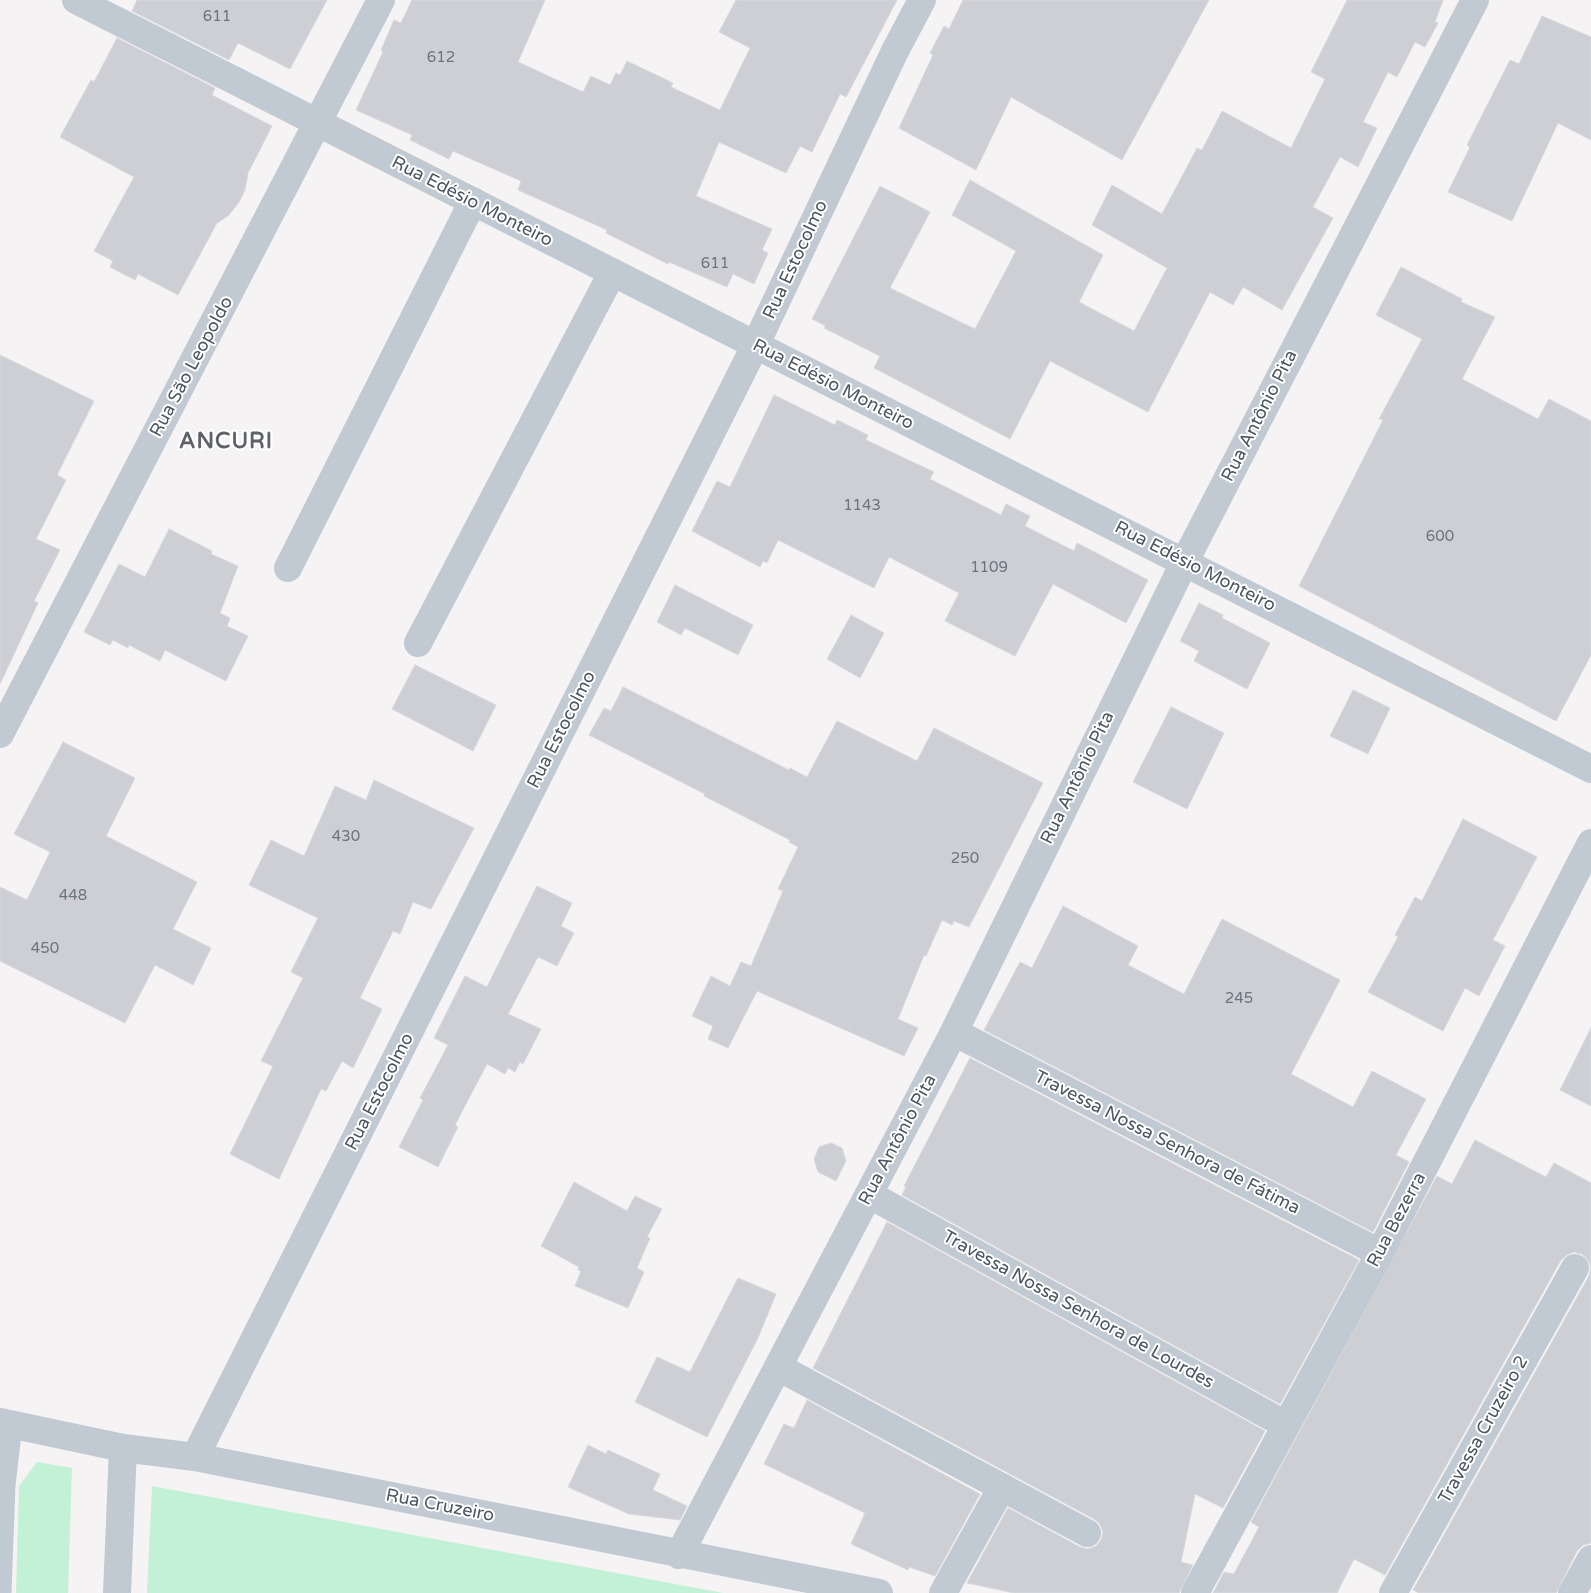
<!DOCTYPE html>
<meta charset="utf-8">
<style>
body{margin:0}
canvas{display:block;background:#f5f3f3}
</style>
<canvas width="1591" height="1593"></canvas>
<script>
const ctx = document.querySelector('canvas').getContext('2d');
ctx.lineJoin = 'round';
function fill(path, color) { ctx.fillStyle = color; ctx.fill(path, 'evenodd'); }
const toPath = rows => new Path2D(rows.map(r => 'M' + r).join(''));
function trace(path, color, width, dash) { ctx.strokeStyle = color; ctx.lineWidth = width; ctx.lineCap = dash ? 'butt' : 'round'; ctx.setLineDash(dash || []); ctx.stroke(path); }
function drawText(font, color, halo, rows, align = 'center') {
  ctx.font = font + ' "Varela Round",sans-serif'; ctx.lineWidth = 4; ctx.setLineDash([]); ctx.textBaseline = 'middle'; ctx.strokeStyle = halo; ctx.fillStyle = color; for (const [text, x, y, turn = 0] of rows) {
    ctx.save(); ctx.translate(x, y); ctx.rotate((+turn || 0) * Math.PI / 180); ctx.textAlign = isNaN(turn) ? turn : align; if (halo) ctx.strokeText(text, 0, 0); ctx.fillText(text, 0, 0); ctx.restore();
  }
}
fill(toPath([
 [37,1462,72,1468,68,1593,16,1593,19,1486],
 [152,1486,723,1593,147,1593]
]), '#c3f1d5');
const building = toPath([
 [137,0,327,0,290,69,238,43,229,60,132,11,137,0],
 [412,0,545,0,518,62,583,92,591,76,610,85,616,73,620,75,627,61,673,83,671,87,720,110,750,48,719,32,736,0,897,0,846,97,840,94,812,152,800,146,786,173,719,142,696,196,772,229,762,250,768,253,754,284,733,274,727,287,669,262,668,264,606,233,607,230,518,190,521,181,453,151,449,159,410,140,412,135,356,110,383,52,381,50,394,20,401,23,412,0],
 [963,0,1209,0,1122,160,1011,97,976,170,899,128,933,55,930,53,944,26,949,29,963,0],
 [1347,0,1443,0,1435,22,1438,23,1425,47,1415,42,1397,77,1388,72,1363,122,1377,128,1358,167,1340,157,1313,207,1333,218,1282,310,1243,287,1233,305,1210,292,1148,412,1050,361,1010,439,874,368,880,356,824,328,826,326,812,319,880,186,930,212,890,288,975,329,1016,251,952,215,970,180,1103,255,1079,302,1134,331,1167,268,1092,225,1112,185,1162,214,1197,148,1202,150,1222,111,1291,148,1325,79,1311,72,1347,0],
 [1542,16,1591,37,1591,140,1558,123,1512,221,1448,192,1470,147,1467,145,1510,60,1519,64,1542,16],
 [117,38,215,88,212,95,272,126,248,173,245,190,239,202,229,215,217,223,178,295,138,274,135,280,110,267,113,261,94,251,134,177,60,137,91,80,94,82,117,38],
 [1401,267,1462,299,1461,302,1495,317,1462,379,1538,419,1549,399,1591,421,1591,655,1556,721,1299,586,1383,420,1379,419,1422,339,1376,315,1401,267],
 [0,355,94,401,57,475,66,480,36,539,60,550,34,601,38,603,0,684,0,355],
 [774,395,835,425,837,420,868,435,866,440,934,472,930,479,1001,515,1006,504,1030,516,1025,526,1074,551,1077,543,1148,580,1126,623,1053,584,1015,656,945,621,959,593,889,557,874,588,778,540,767,563,763,561,760,567,692,531,717,481,730,487,774,395],
 [169,529,212,551,211,554,238,566,220,613,230,618,227,626,248,636,226,681,165,650,160,661,129,645,128,648,113,640,110,645,84,632,119,564,145,577,169,529],
 [675,585,753,625,738,655,685,628,681,635,657,622,675,585],
 [1199,603,1223,615,1222,618,1270,643,1247,689,1194,661,1199,651,1180,641,1199,603],
 [851,615,884,633,860,678,827,659,851,615],
 [415,665,496,705,473,751,392,709,415,665],
 [623,687,789,770,790,768,807,777,837,721,917,761,934,728,1043,783,969,927,954,921,952,925,942,920,926,956,924,955,898,1019,918,1028,904,1056,757,991,728,1048,708,1039,713,1026,692,1016,711,976,730,986,741,962,751,966,783,891,778,889,798,847,789,842,790,840,704,796,705,794,589,735,604,708,611,711,623,687],
 [1353,690,1390,708,1368,754,1330,736,1353,690],
 [1171,707,1224,733,1187,809,1133,782,1171,707],
 [63,742,135,778,106,836,197,882,173,929,211,948,193,985,155,965,125,1023,0,961,0,887,27,900,50,852,14,834,63,742],
 [374,780,474,828,431,909,413,902,400,934,393,931,360,998,382,1009,353,1068,342,1061,326,1091,321,1089,279,1179,230,1154,273,1066,261,1061,303,978,291,972,318,918,249,885,271,840,304,856,335,786,366,800,374,780],
 [1463,819,1537,857,1493,940,1505,946,1479,996,1465,988,1443,1031,1368,992,1398,937,1395,935,1415,897,1422,901,1463,819],
 [537,886,572,903,561,926,574,933,557,966,538,957,508,1014,541,1029,523,1064,520,1062,515,1072,508,1068,505,1074,487,1064,455,1125,458,1127,438,1167,399,1147,423,1100,420,1098,448,1045,434,1038,465,976,487,987,537,886],
 [1063,906,1138,946,1128,965,1184,994,1222,919,1340,980,1291,1074,1353,1107,1372,1071,1426,1099,1396,1155,1409,1162,1373,1232,984,1030,1020,962,1032,968,1063,906],
 [1591,1028,1591,1106,1560,1090,1591,1028],
 [970,1058,1359,1260,1280,1404,902,1195,906,1187,904,1186,970,1058],
 [1475,1140,1546,1177,1554,1163,1591,1183,1591,1543,1583,1545,1577,1551,1556,1593,1419,1593,1413,1590,1589,1276,1591,1267,1588,1260,1582,1254,1574,1252,1567,1255,1561,1260,1385,1575,1354,1559,1337,1593,1213,1593,1224,1572,1234,1574,1259,1527,1251,1522,1437,1176,1452,1184,1475,1140],
 [831,1143,842,1148,846,1161,836,1181,818,1172,814,1159,819,1147,831,1143],
 [574,1182,627,1211,635,1196,662,1209,647,1237,650,1238,637,1268,644,1272,628,1308,575,1286,581,1271,578,1270,579,1267,541,1246,574,1182],
 [887,1222,1265,1431,1223,1508,1195,1494,1181,1562,1193,1565,1179,1593,1014,1593,967,1583,1008,1508,1080,1547,1088,1549,1096,1546,1101,1540,1103,1532,1100,1524,1094,1519,813,1368,887,1222],
 [738,1278,776,1294,758,1338,707,1437,635,1402,657,1357,690,1372,738,1278],
 [807,1400,980,1494,935,1576,909,1567,908,1570,851,1544,865,1513,764,1464,784,1424,794,1428,807,1400],
 [588,1445,606,1454,608,1450,660,1474,653,1490,687,1506,680,1520,629,1514,568,1487,588,1445]
]);
fill(building, '#cdcfd5');
trace(building, '#d7d9de', 1);
trace(toPath([
 [1,1593,5,1485,12,1425]
]), '#c1cad2', 21);
trace(toPath([
 [76,0,1591,769],
 [288,568,473,201],
 [418,643,612,273],
 [0,734,381,0],
 [954,1032,1380,1253],
 [870,1195,1286,1425],
 [778,1367,1087,1533],
 [0,1422,123,1448,195,1457,879,1593],
 [195,1457,755,346,895,51,922,0],
 [679,1555,954,1032,1185,561,1475,0],
 [117,1593,123,1448],
 [943,1593,1002,1487],
 [1195,1593,1380,1253,1591,843],
 [1393,1593,1575,1268],
 [1572,1593,1591,1559]
]), '#c1cad2', 28);
drawText('15px', '#6b747e', null, [
 ["611",217,17],
 ["612",441,58],
 ["611",715,264],
 ["1143",862,506],
 ["600",1440,537],
 ["1109",989,568],
 ["430",346,837],
 ["250",965,859],
 ["448",73,896],
 ["450",45,949],
 ["245",1239,999]
]);
drawText('18px', '#4a5661', '#fff', [
 ["Rua Edésio Monteiro",472,202,27],
 ["Rua Estocolmo",796,260,-65],
 ["Rua São Leopoldo",192,367,-62],
 ["Rua Edésio Monteiro",833,385,27],
 ["Rua Antônio Pita",1260,416,-63],
 ["Rua Edésio Monteiro",1195,567,27],
 ["Rua Estocolmo",562,730,-63],
 ["Rua Antônio Pita",1078,778,-64],
 ["Rua Estocolmo",380,1092,-63],
 ["Rua Antônio Pita",898,1140,-62],
 ["Travessa Nossa Senhora de Fátima",1167,1143,27],
 ["Rua Bezerra",1397,1220,-62],
 ["Travessa Nossa Senhora de Lourdes",1078,1310,29],
 ["Travessa Cruzeiro 2",1484,1430,-61],
 ["Rua Cruzeiro",440,1506,11]
]);
ctx.letterSpacing = '1px';
drawText('bold 22px', '#5f6368', '#fff', [
 ["ANCURI",226,442]
]);
ctx.letterSpacing = '0px';
</script>
